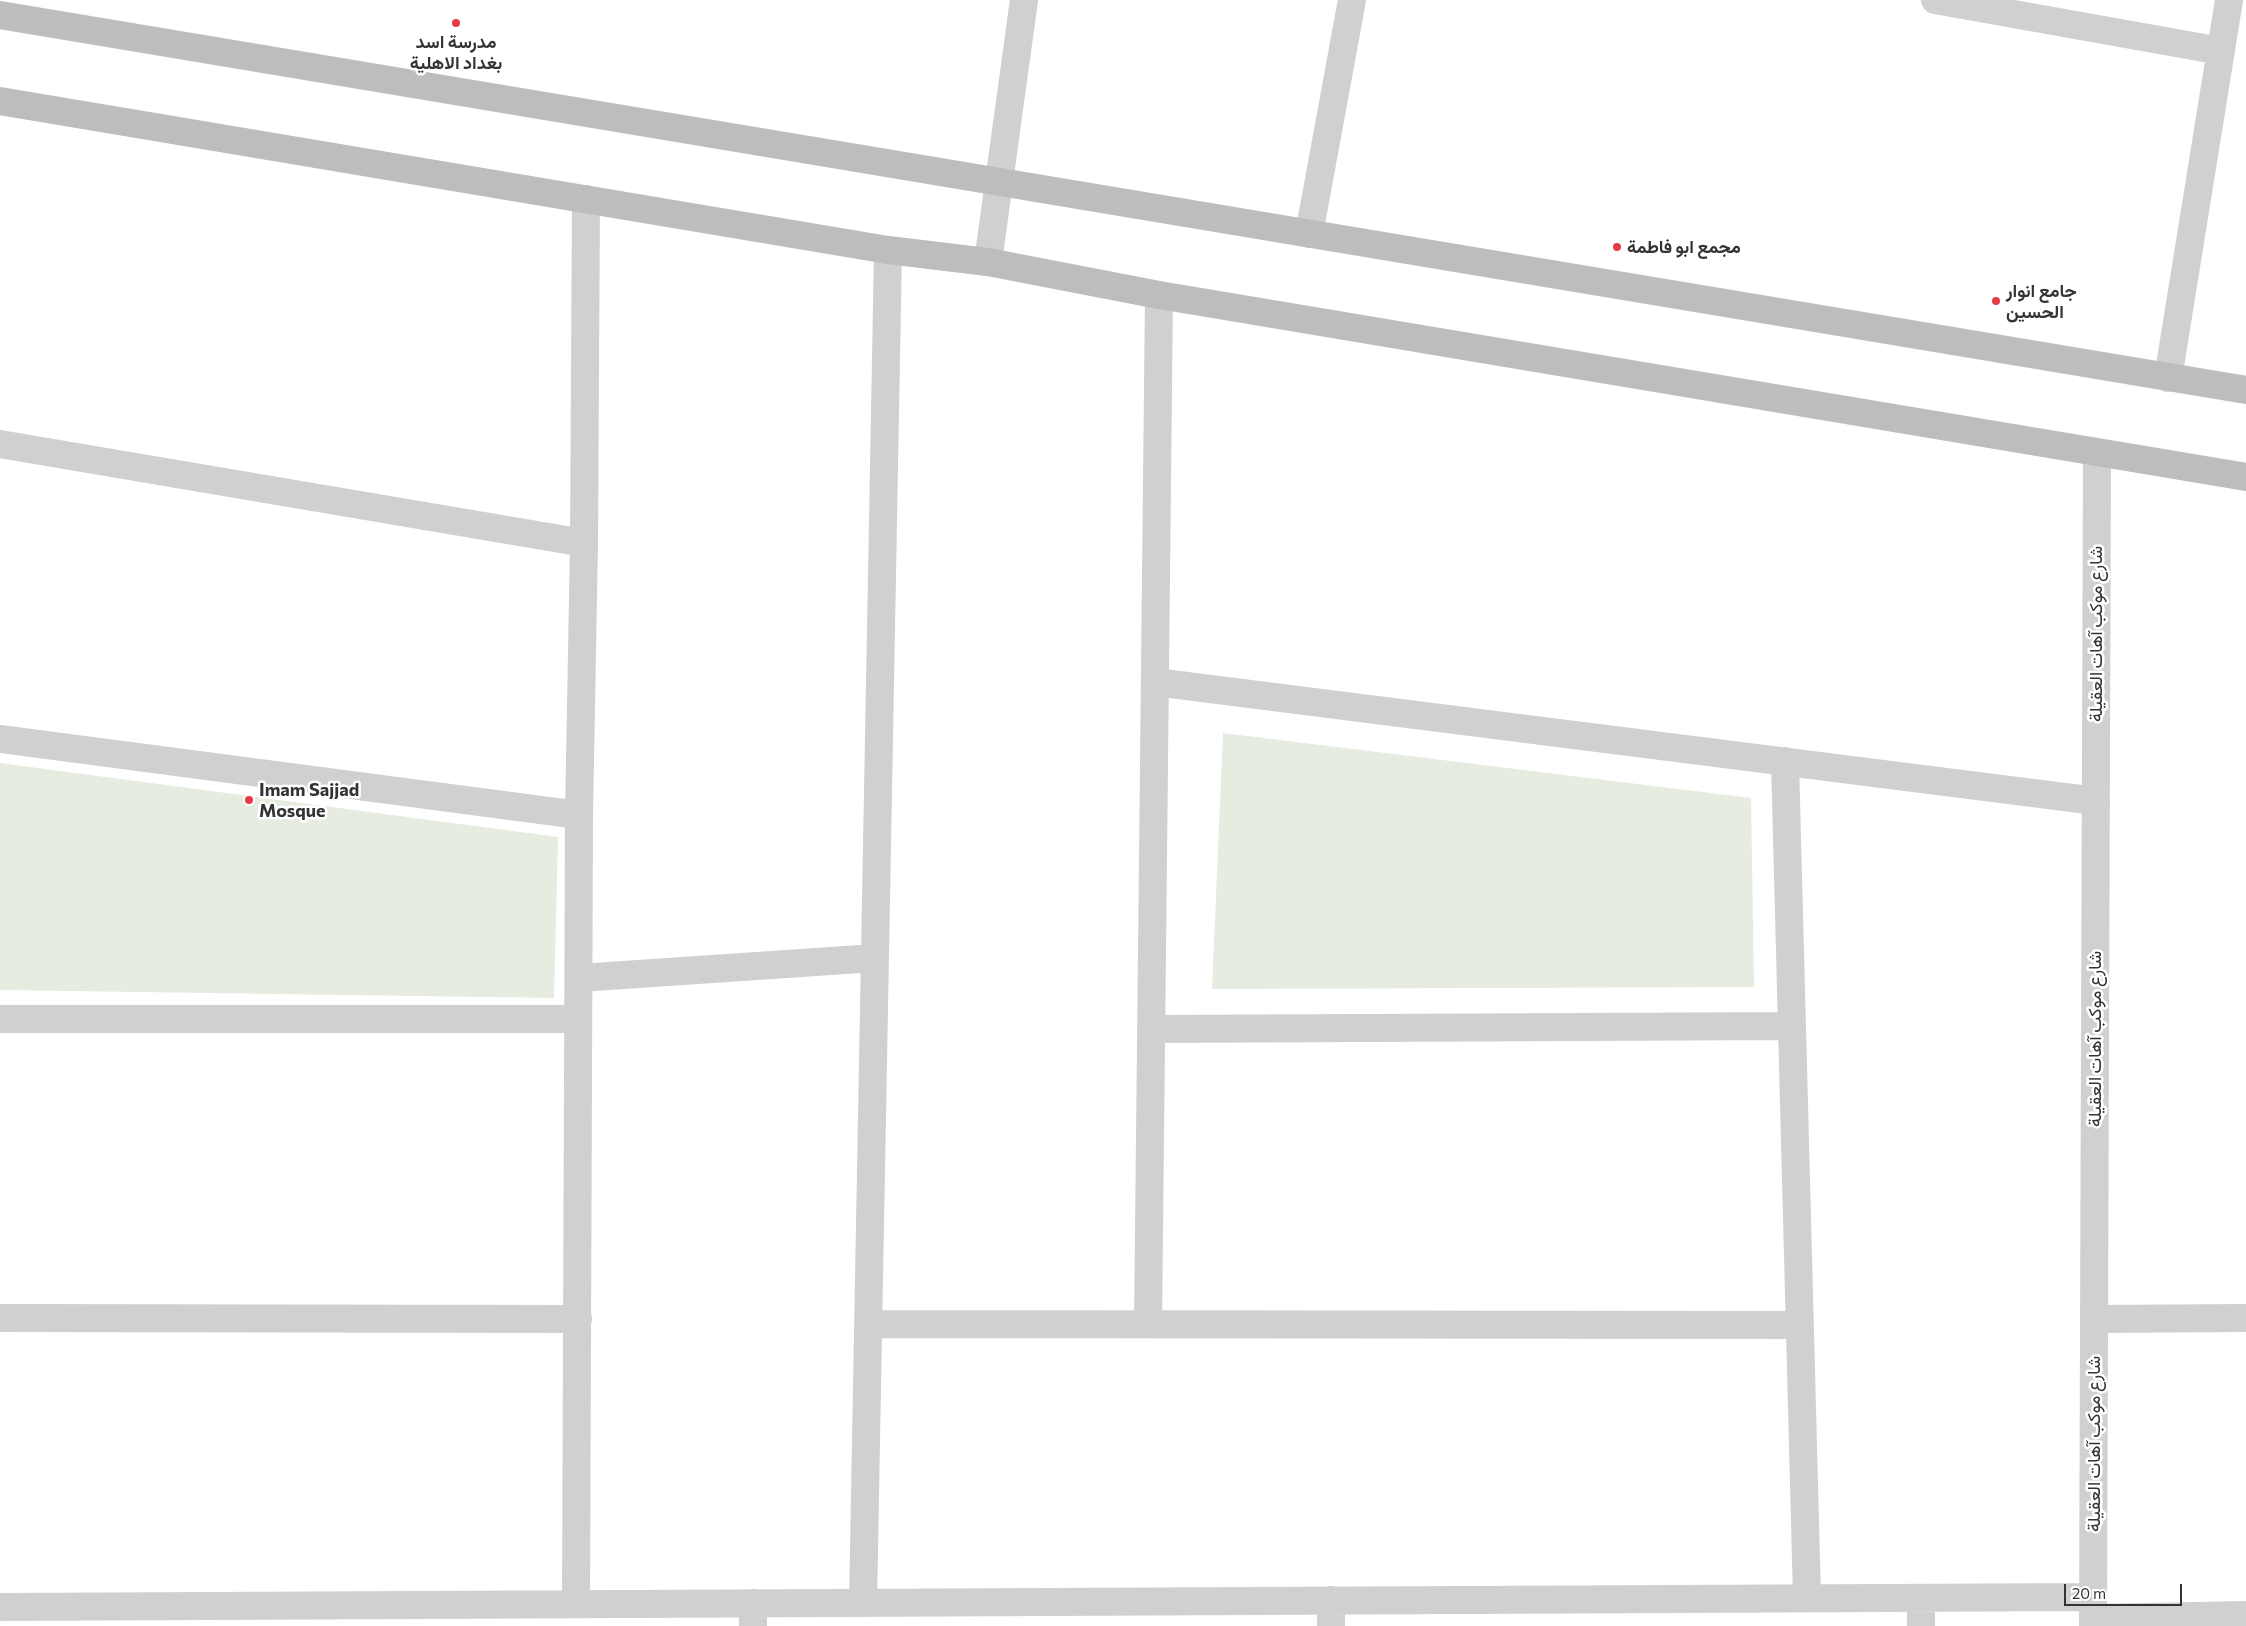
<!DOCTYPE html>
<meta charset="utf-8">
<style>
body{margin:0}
#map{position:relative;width:2246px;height:1626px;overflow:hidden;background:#fff;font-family:Commissioner,sans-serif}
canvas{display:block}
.scale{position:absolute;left:2064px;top:1584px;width:118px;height:22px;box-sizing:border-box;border:2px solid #333;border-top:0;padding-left:6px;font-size:15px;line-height:18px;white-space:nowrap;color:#333;-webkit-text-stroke:4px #fff;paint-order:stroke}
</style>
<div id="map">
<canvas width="2246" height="1626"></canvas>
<div class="scale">20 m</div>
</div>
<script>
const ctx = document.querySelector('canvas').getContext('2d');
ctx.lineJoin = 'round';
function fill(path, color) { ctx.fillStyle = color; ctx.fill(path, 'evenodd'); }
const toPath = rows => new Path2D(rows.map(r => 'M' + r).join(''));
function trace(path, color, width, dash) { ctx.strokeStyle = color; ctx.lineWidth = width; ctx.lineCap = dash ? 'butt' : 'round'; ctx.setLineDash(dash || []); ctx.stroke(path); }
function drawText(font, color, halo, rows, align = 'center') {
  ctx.font = font + ' Commissioner,Vazirmatn,sans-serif'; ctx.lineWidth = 5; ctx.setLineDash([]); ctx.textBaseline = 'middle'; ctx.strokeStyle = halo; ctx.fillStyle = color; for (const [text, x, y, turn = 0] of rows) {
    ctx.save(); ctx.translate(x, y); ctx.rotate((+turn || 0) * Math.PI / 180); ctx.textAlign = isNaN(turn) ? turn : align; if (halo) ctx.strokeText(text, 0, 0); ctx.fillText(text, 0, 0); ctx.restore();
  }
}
fill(toPath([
 [1223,733,1751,798,1754,987,1212,989],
 [0,763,558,837,554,998,0,990]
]), '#e6ecdf');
trace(toPath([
 [1935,0,2221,51],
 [1309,234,1352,0],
 [988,262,1024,0],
 [2168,378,2229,0],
 [0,444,584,543],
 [1155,682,2096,801],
 [0,739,579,815],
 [1785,761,1807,1598],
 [579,978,875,958],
 [0,1019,578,1019],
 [1151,1029,1792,1026],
 [0,1318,578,1319],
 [2094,1319,2246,1318],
 [869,1324,1799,1325],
 [1148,1324,1159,295],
 [1921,1598,1921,1626],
 [753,1603,753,1626],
 [863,1603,888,250],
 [576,1604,579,815,584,543,586,199],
 [0,1607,2093,1597],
 [2093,1618,2246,1615],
 [1331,1626,1331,1600],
 [2093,1626,2097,452]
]), '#d0d0d0', 28);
trace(toPath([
 [0,15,2246,390],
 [0,101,888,250,988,262,1159,295,2246,477]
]), '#bdbdbd', 28);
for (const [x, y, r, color] of [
 [456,23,5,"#e63946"],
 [1617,247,5,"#e63946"],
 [1996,301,5,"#e63946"],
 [249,800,5,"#e63946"]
]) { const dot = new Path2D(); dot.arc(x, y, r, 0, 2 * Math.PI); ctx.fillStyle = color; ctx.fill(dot); trace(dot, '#fff', 2); }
drawText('bold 18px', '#333', '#fff', [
 ["مدرسة اسد",456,42,"center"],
 ["بغداد الاهلية",456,63,"center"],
 ["مجمع ابو فاطمة",1627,247],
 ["جامع انوار",2006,291],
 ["الحسين",2006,312],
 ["Imam Sajjad",259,790],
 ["Mosque",259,811]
], 'left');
drawText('18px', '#333', '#fff', [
 ["شارع موكب آهات العقيلة",2096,634,-90],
 ["شارع موكب آهات العقيلة",2095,1039,-90],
 ["شارع موكب آهات العقيلة",2094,1444,-90]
]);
</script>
